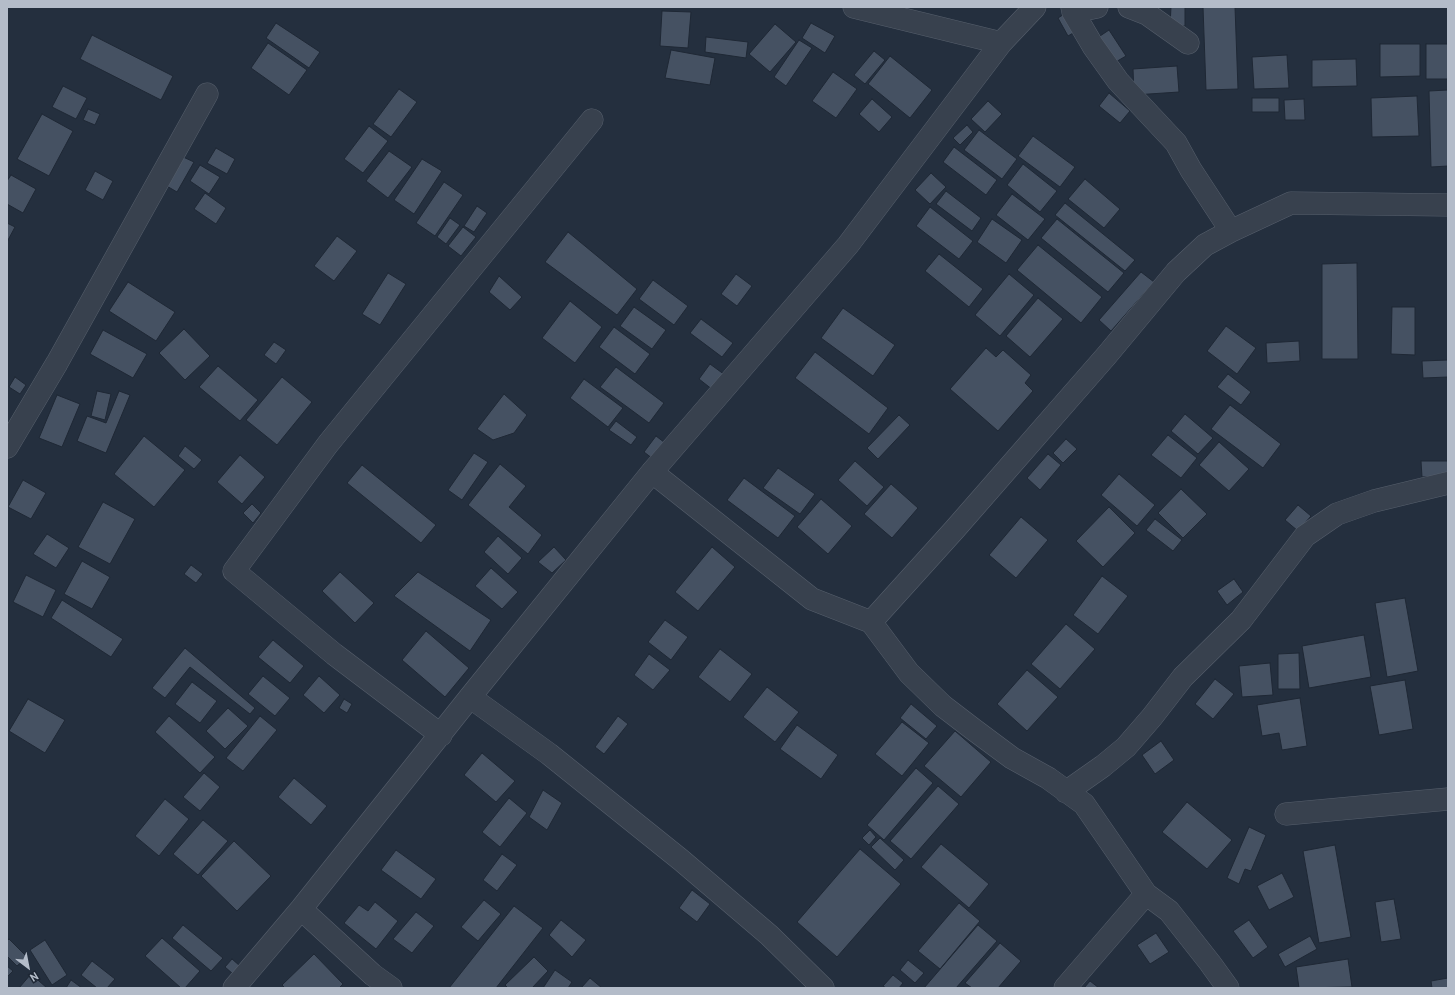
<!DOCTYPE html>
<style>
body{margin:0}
#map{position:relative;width:1455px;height:995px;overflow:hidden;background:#242f3e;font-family:"PT Sans",sans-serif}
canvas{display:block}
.frame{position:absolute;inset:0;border:8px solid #b4bcc9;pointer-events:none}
.north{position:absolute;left:8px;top:947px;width:40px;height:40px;-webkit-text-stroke:3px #1d2633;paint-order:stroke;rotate:148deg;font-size:11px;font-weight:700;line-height:16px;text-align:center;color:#b4bcc9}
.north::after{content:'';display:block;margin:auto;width:14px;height:18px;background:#b4bcc9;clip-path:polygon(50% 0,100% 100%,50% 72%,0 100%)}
</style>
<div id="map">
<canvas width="1455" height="995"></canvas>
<div class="frame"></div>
<div class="north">N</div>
</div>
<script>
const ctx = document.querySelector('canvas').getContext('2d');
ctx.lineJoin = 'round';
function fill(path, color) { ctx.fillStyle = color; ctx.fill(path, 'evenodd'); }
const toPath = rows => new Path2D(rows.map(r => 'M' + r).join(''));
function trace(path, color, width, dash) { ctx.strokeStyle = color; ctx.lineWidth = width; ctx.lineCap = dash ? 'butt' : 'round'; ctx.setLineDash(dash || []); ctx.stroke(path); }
const building = toPath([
 [1171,7,1185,7,1185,26,1170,26,1171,7],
 [1203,7,1235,7,1238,89,1206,90,1203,7],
 [662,11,691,12,688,48,660,46,662,11],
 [1069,11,1080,29,1068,36,1058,18,1069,11],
 [276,23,320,52,309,68,266,38,276,23],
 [811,23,835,36,825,53,802,38,811,23],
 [775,24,796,42,770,72,749,54,775,24],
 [1109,30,1126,56,1114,63,1097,38,1109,30],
 [92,35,173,76,161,100,80,59,92,35],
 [706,37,748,42,746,58,705,52,706,37],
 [799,40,812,48,786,86,774,77,799,40],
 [268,43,307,70,289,95,251,68,268,43],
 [1380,44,1420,44,1420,76,1380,77,1380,44],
 [1426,44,1448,44,1448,79,1426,79,1426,44],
 [671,50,715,58,710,85,665,78,671,50],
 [874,51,885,60,865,84,854,75,874,51],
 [1287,55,1289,88,1254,89,1252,57,1287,55],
 [890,56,932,90,910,118,868,84,890,56],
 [1356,59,1357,86,1312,87,1312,60,1356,59],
 [1177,66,1179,92,1134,95,1133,69,1177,66],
 [833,72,857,89,836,118,812,101,833,72],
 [63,86,87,98,76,119,52,107,63,86],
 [399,89,417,102,391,137,373,124,399,89],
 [1448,90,1448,166,1431,167,1429,91,1448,90],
 [1109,93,1130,111,1120,123,1099,106,1109,93],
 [1417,96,1419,136,1372,137,1371,98,1417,96],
 [1252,98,1279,98,1279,112,1252,112,1252,98],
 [872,99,892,117,879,132,859,114,872,99],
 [1304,99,1305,120,1285,120,1284,100,1304,99],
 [988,101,1002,114,985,132,971,119,988,101],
 [88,109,100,114,95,125,83,120,88,109],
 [42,114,73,131,49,176,17,159,42,114],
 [967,125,973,132,960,145,953,138,967,125],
 [369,126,388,141,363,173,344,159,369,126],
 [979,130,1017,159,1002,179,964,150,979,130],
 [1033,136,1075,167,1060,187,1018,156,1033,136],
 [954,147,997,180,986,195,943,162,954,147],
 [216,148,235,159,227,174,207,163,216,148],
 [389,151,412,167,388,198,366,181,389,151],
 [181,156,194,162,177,192,165,185,181,156],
 [422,159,442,171,414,214,394,200,422,159],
 [1023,164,1057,191,1040,212,1007,185,1023,164],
 [200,165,220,177,209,194,190,181,200,165],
 [95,171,113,181,103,200,85,190,95,171],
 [931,173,946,187,930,204,915,190,931,173],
 [11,175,36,189,23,213,7,204,7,181,11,175],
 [1085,179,1120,209,1104,228,1068,199,1085,179],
 [444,182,463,195,435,236,416,223,444,182],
 [946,191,981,218,972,231,936,204,946,191],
 [205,193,226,208,216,224,194,209,205,193],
 [1012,194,1045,219,1028,240,996,215,1012,194],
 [1065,203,1135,260,1125,271,1055,215,1065,203],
 [477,206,487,213,474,232,464,226,477,206],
 [930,207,973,241,959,259,916,226,930,207],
 [450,218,460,225,446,244,437,237,450,218],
 [992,219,1022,240,1006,263,977,242,992,219],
 [1057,219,1124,273,1108,292,1041,238,1057,219],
 [7,223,15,227,7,242,7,223],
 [463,227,476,237,461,256,448,246,463,227],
 [568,232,637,289,617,315,545,262,568,232],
 [337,236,357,251,334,281,314,266,337,236],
 [1038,245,1102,297,1081,323,1017,270,1038,245],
 [939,254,983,289,969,307,925,271,939,254],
 [1357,263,1358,359,1322,359,1322,264,1357,263],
 [1141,272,1154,282,1111,331,1099,320,1141,272],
 [388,273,406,284,380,325,362,314,388,273],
 [736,274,752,286,737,306,721,294,736,274],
 [1009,274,1034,295,1000,336,975,315,1009,274],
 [499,276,522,297,510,310,489,292,499,276],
 [653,280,688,306,674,325,639,299,653,280],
 [128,282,175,312,156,341,109,311,128,282],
 [1038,298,1063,319,1030,357,1006,336,1038,298],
 [570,301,602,327,575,363,542,338,570,301],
 [634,307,666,330,652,349,620,326,634,307],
 [1392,307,1415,307,1415,355,1391,354,1392,307],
 [843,308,895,345,873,376,821,338,843,308],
 [701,319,733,343,722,357,690,333,701,319],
 [1226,326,1256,348,1237,374,1207,351,1226,326],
 [614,327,650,354,635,374,599,347,614,327],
 [184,329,210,356,185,380,159,353,184,329],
 [103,330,147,354,133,378,90,354,103,330],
 [1299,341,1300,361,1267,363,1266,343,1299,341],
 [274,342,286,350,276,364,264,355,274,342],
 [986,348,996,357,1003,350,1031,375,1025,383,1033,391,998,431,950,389,986,348],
 [815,352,888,408,869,434,795,378,815,352],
 [1448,360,1448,377,1423,378,1422,361,1448,360],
 [710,364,725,375,713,390,699,379,710,364],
 [218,366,258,400,240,421,199,387,218,366],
 [616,367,664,403,649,423,600,387,616,367],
 [1228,374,1251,392,1241,405,1217,387,1228,374],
 [15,377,26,385,20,394,9,387,15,377],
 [282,377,312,402,277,445,246,420,282,377],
 [584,379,623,408,608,427,570,398,584,379],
 [97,391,111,394,105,420,91,416,97,391],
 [119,391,130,395,106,453,77,441,87,416,106,423,119,391],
 [504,394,527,415,514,433,493,440,477,429,504,394],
 [57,395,80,404,62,447,39,438,57,395],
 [1230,405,1281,444,1263,468,1211,429,1230,405],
 [1185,414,1213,438,1198,454,1171,431,1185,414],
 [899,415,910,425,878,459,867,448,899,415],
 [616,421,637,437,631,445,609,430,616,421],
 [1168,435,1197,458,1181,478,1151,455,1168,435],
 [144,436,185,470,154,507,114,474,144,436],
 [656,436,669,446,657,462,644,452,656,436],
 [1066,439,1077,449,1063,463,1053,453,1066,439],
 [1219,442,1249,469,1229,491,1199,465,1219,442],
 [185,446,202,460,194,469,178,456,185,446],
 [474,453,488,462,462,500,448,490,474,453],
 [1048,454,1061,465,1040,490,1027,478,1048,454],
 [240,455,265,477,242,504,217,482,240,455],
 [855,461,884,487,867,506,838,480,855,461],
 [1421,461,1448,461,1448,476,1422,477,1421,461],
 [500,464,526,486,509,507,542,535,528,554,468,505,500,464],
 [362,465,436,525,421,543,347,483,362,465],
 [778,468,815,494,800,514,763,488,778,468],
 [1119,474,1155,505,1137,526,1101,495,1119,474],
 [744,478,795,516,778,538,727,500,744,478],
 [23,480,46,493,31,519,8,507,23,480],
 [891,484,918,508,892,538,864,514,891,484],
 [1181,489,1207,514,1183,538,1158,513,1181,489],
 [821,499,852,526,828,554,797,527,821,499],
 [103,502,135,519,110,564,78,547,103,502],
 [252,504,261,513,253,523,243,513,252,504],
 [1298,505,1311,516,1298,531,1285,520,1298,505],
 [1109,507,1135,533,1103,567,1076,541,1109,507],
 [1021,517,1048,540,1016,578,989,555,1021,517],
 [1155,519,1182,540,1173,551,1146,530,1155,519],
 [47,534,69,548,56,568,33,554,47,534],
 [498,536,522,558,508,574,484,552,498,536],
 [554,547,566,560,552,573,538,562,554,547],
 [712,547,735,567,698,611,675,592,712,547],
 [82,561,110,577,92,609,64,594,82,561],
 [191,565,203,574,196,583,184,574,191,565],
 [491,568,518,592,502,609,475,586,491,568],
 [340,572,374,603,355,623,322,591,340,572],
 [418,572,491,620,470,651,394,596,418,572],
 [26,575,56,590,43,617,13,602,26,575],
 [1102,576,1128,596,1098,634,1073,615,1102,576],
 [1234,579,1243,592,1227,605,1217,591,1234,579],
 [1405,598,1418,671,1387,677,1375,603,1405,598],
 [62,600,123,639,111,657,51,618,62,600],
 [665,620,688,637,671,660,648,642,665,620],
 [1066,624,1095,649,1060,689,1031,664,1066,624],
 [426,631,469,668,445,697,402,660,426,631],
 [1364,635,1371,677,1309,688,1302,646,1364,635],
 [273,640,304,666,290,683,258,657,273,640],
 [185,648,255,708,250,714,190,667,165,698,152,688,185,648],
 [720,649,752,674,730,702,698,677,720,649],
 [1299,653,1300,689,1278,689,1278,654,1299,653],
 [649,654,670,670,653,690,634,675,649,654],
 [1270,663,1273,695,1242,697,1239,666,1270,663],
 [1027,670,1058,697,1027,731,997,704,1027,670],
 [263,676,290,698,275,716,248,694,263,676],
 [319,676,340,695,324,713,303,695,319,676],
 [1215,679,1234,694,1213,719,1195,704,1215,679],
 [1405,680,1413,729,1379,735,1370,686,1405,680],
 [192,682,217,701,200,723,175,704,192,682],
 [767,687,799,712,775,742,743,717,767,687],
 [1300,698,1307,746,1282,750,1279,733,1262,736,1257,705,1300,698],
 [28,699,65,720,45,753,9,731,28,699],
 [344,699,352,704,347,713,339,708,344,699],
 [911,704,937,726,926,739,900,718,911,704],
 [228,708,248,726,225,749,206,731,228,708],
 [169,716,215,757,200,773,155,732,169,716],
 [260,716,277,730,243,771,226,758,260,716],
 [618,716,628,724,604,754,595,747,618,716],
 [902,722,929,743,902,776,875,754,902,722],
 [797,725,838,755,821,779,780,749,797,725],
 [955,731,991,762,961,797,924,766,955,731],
 [1161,741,1174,760,1155,774,1142,755,1161,741],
 [482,753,515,781,496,802,464,775,482,753],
 [916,768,933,783,884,840,867,825,916,768],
 [204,773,220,787,200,811,183,797,204,773],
 [294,778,327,806,311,825,278,797,294,778],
 [938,786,959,804,911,859,890,841,938,786],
 [543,790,562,803,547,830,529,817,543,790],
 [509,798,527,813,500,847,482,832,509,798],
 [165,799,189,819,159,856,135,836,165,799],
 [1187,802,1232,840,1207,869,1162,832,1187,802],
 [203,820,228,841,198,875,173,854,203,820],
 [1249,827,1266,835,1251,871,1245,869,1239,884,1227,878,1249,827],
 [870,830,876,837,869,845,862,838,870,830],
 [880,838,904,860,895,870,871,847,880,838],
 [234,841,271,876,237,911,201,876,234,841],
 [941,844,989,884,969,908,921,867,941,844],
 [1335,845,1351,937,1319,943,1303,851,1335,845],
 [860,849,901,884,837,957,797,922,860,849],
 [396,850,436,879,421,899,381,870,396,850],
 [502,854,517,865,497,891,483,880,502,854],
 [1282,873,1294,897,1269,910,1257,886,1282,873],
 [692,890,710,904,697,922,679,908,692,890],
 [1394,899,1401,939,1381,942,1375,902,1394,899],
 [484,900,501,914,478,941,461,927,484,900],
 [375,902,398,921,376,949,344,923,359,905,368,911,375,902],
 [959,903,980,921,940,969,918,951,959,903],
 [514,906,543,928,496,988,449,988,514,906],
 [416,912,434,926,412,953,393,939,416,912],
 [561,920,586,940,572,957,549,935,561,920],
 [1249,920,1268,947,1253,958,1233,931,1249,920],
 [183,925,223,958,211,971,172,938,183,925],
 [978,925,997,941,956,988,924,988,978,925],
 [1156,933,1169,952,1150,964,1137,945,1156,933],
 [1310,936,1317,949,1285,967,1278,954,1310,936],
 [162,938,200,971,185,988,181,988,145,956,162,938],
 [9,939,27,957,17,966,7,956,7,941,9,939],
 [45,940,67,975,52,985,30,950,45,940],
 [1000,943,1021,961,998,988,972,988,965,983,1000,943],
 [314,954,343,984,339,988,285,988,282,985,314,954],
 [534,957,548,971,532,988,508,988,505,985,534,957],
 [232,959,240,966,233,974,225,967,232,959],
 [1348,959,1352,987,1299,988,1296,967,1348,959],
 [908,960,924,973,915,983,900,970,908,960],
 [92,961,115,979,107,988,97,988,81,975,92,961],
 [7,966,13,971,7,977,7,966],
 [555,970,572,982,568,988,543,988,555,970],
 [31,974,47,988,19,988,31,974],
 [893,975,903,983,899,988,886,988,883,986,893,975],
 [590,978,602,988,581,988,590,978],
 [1448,978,1448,988,1432,988,1431,981,1448,978],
 [71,980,82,988,66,988,71,980],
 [1090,981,1099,988,1084,988,1090,981]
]);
fill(building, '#455162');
trace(building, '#1f2835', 1);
const minor = toPath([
 [854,7,1001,43],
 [1072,7,1073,12,1093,46,1118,81,1176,143,1191,170,1231,231],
 [1129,7,1147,14,1188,43],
 [1073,12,1097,7],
 [7,447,57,363,207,94],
 [652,472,812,599,871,622,909,673,943,706,973,729,1012,758,1048,778,1084,804,1146,894,1169,911,1210,963,1228,988],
 [871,622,955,529,1107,355,1176,272,1205,245,1231,231,1291,203,1448,205],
 [470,697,549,754,681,860,769,935,823,988],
 [441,735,334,654,234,571,328,444,592,120],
 [1066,792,1103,766,1126,747,1152,717,1183,677,1241,620,1305,536,1337,514,1374,501,1448,483],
 [1286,814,1448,799],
 [301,909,373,975,391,988],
 [234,988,301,909,470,697,652,472,848,245,1001,43,1035,7],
 [1065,988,1146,894]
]);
trace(minor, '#565f6c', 23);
trace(minor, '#38414e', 22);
</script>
